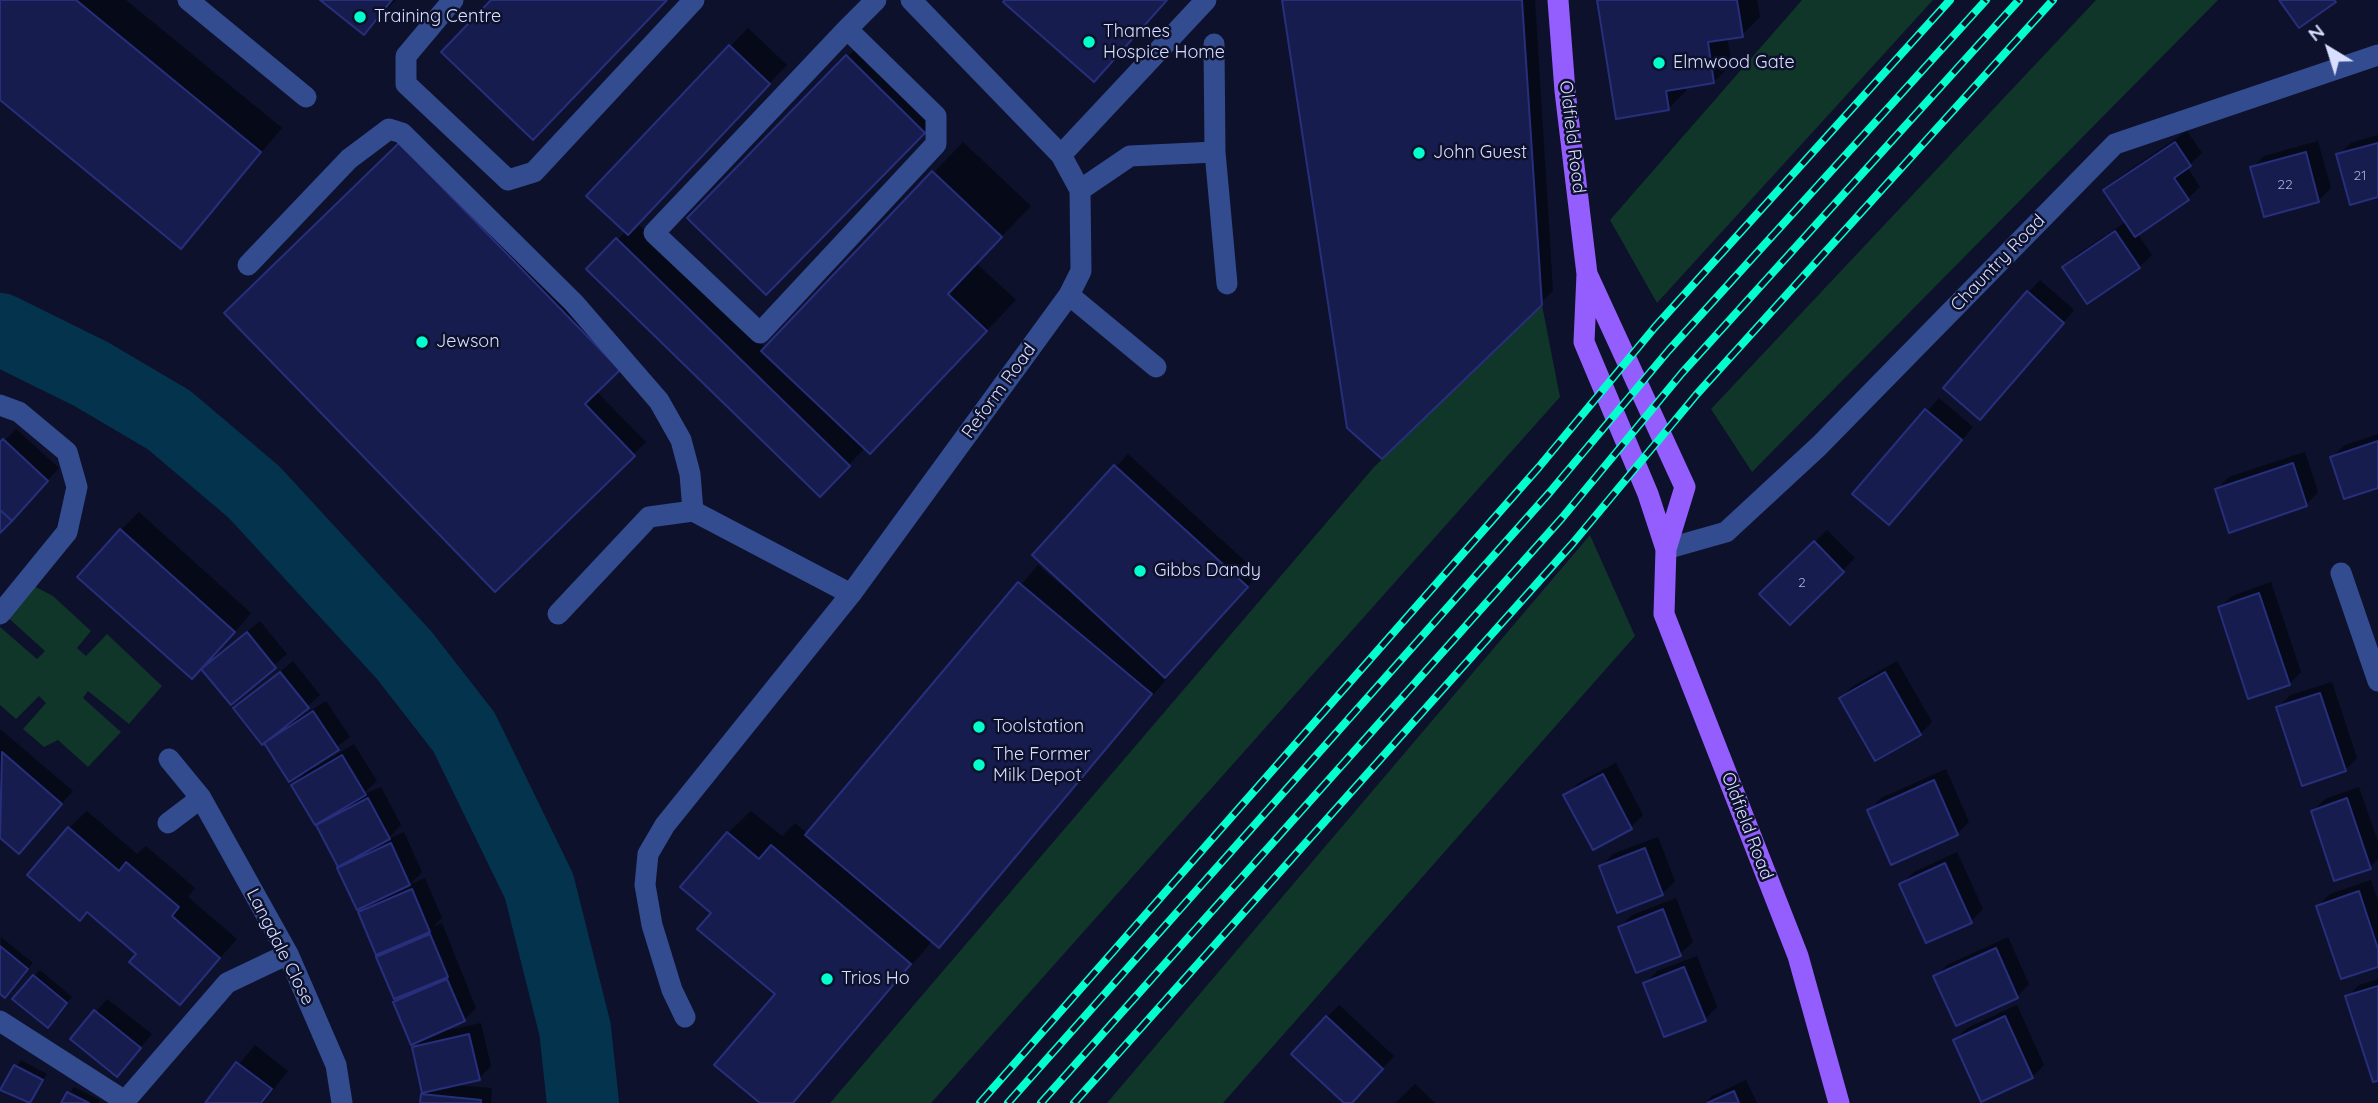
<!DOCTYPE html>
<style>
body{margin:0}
#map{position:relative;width:2378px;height:1103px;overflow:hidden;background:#0d112b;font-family:Quicksand,sans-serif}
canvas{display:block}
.north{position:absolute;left:2294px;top:14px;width:70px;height:70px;-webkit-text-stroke:5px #0d112b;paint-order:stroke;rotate:322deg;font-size:19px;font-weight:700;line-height:28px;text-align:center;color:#d7deff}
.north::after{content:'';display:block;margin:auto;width:24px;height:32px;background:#d7deff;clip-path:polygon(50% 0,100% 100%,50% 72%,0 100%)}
</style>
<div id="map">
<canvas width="2378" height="1103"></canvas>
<div class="north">N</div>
</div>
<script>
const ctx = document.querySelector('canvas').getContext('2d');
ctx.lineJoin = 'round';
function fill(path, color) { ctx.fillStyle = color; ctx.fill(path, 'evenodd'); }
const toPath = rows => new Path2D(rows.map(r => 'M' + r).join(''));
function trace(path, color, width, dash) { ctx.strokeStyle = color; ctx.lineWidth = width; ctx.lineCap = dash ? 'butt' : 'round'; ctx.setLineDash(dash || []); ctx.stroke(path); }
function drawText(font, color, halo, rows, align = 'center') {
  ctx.font = font + ' Quicksand,sans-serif'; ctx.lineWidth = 5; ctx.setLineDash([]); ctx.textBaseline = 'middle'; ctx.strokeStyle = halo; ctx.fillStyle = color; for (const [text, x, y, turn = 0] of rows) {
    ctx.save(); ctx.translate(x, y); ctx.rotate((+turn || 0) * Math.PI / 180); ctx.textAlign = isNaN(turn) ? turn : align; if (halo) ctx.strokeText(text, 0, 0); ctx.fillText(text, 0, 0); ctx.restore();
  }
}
fill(toPath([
 [1802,0,1933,0,1657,303,1610,220],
 [2096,0,2218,0,1752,472,1711,409],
 [1542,305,1560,397,931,1103,830,1103,1374,467],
 [1590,535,1635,636,1223,1103,1107,1103],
 [30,584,53,596,91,631,77,648,86,656,107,634,162,686,129,724,88,691,83,698,121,732,88,767,58,740,44,747,23,729,46,703,39,696,16,719,0,705,0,627,37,659,45,651,5,615]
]), '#103529');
fill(toPath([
 [0,0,126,0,282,128,181,247,0,98],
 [323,0,396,0,364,33],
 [1284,0,1535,0,1553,291,1382,457],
 [1599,0,1757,0,1760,17,1742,35,1727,37,1732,64,1714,82,1685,86,1686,91,1668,109],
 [748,28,787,65,637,223,766,349,963,142,1031,206,976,263,1016,300,900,422,866,447,820,494,589,269,626,231,589,196],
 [859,45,936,119,766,293,689,218],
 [2187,131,2202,153,2187,167,2200,187,2187,199,2137,233,2152,255,2139,267,2088,301,2064,267,2076,255,2127,221,2106,190,2118,178],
 [412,132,631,357,596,391,646,442,495,589],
 [2378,135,2378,195,2338,155,2351,143],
 [2318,141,2331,188,2318,201,2252,168,2264,156],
 [2040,280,2074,310,1992,406,2028,293],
 [1939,398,1973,427,1901,511,1854,493],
 [16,429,59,468,0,531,0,445],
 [2378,434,2378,486,2332,457,2345,445],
 [2305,452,2318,492,2306,505,2217,489,2229,477],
 [1128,454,1259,574,1167,674,1169,676,957,927,939,945,933,940,802,1094,793,1103,762,1103,777,994,713,913,728,833,751,811,782,836,795,823,808,834,1038,565,1066,589,1068,586,1034,555],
 [139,512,251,613,209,663,260,621,287,654,231,703,202,667,121,530],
 [1827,530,1855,558,1790,623,1762,594],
 [2271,582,2301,672,2289,684,2220,608,2232,596],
 [293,661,320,695,293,719,294,721,326,701,350,737,312,765,314,768,354,744,377,781,362,795,381,787,401,825,386,840,404,832,422,872,409,885,425,878,442,918,433,927,442,923,476,1008,464,1020,440,1032,481,1023,491,1066,479,1078,454,1085,492,1088,491,1103,422,1103,423,1095,429,1090,414,1048,424,1037,395,1002,403,994,378,957,386,949,360,913,371,902,340,868,347,861,339,864,293,785,309,769,265,742,236,708],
 [1897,661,1932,722,1920,734,1841,698,1853,686],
 [2332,682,2357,758,2345,770,2278,708,2290,695],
 [0,729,73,791,19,852,0,836],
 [1616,763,1643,815,1631,827,1566,796,1578,783],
 [1946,769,1969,822,1957,834,1869,811,1881,798],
 [2359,787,2378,842,2378,859,2370,867,2313,811,2325,799],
 [87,811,137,854,146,846,195,888,188,897,237,939,180,1003,138,954,69,828],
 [1658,837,1675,881,1662,894,1601,866,1613,854],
 [1957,852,1983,909,1971,921,1901,884,1914,872],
 [2371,880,2378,901,2378,965,2318,906,2330,894],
 [1676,898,1693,942,1680,954,1637,971,1620,927,1632,915],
 [1,937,33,963,10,990,0,991],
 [2008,937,2029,984,2017,997,1935,977,1947,965],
 [1697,956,1717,1007,1705,1019,1645,984,1657,971],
 [40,970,72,997,53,1020,34,976],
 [2378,979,2378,1079,2347,997,2359,985],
 [107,999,152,1034,129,1062,73,1039],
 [1339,1005,1394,1056,1350,1103,1347,1103,1327,1017],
 [2017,1005,2044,1065,2032,1077,1955,1040,1967,1028],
 [255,1045,288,1071,263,1103,207,1103],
 [21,1060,47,1074,29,1103,3,1089],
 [1746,1080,1757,1103,1705,1103,1712,1096],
 [1415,1084,1435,1103,1395,1103],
 [74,1087,100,1100,98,1103,63,1103]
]), '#0007');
trace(toPath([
 [0,329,91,374,169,420,254,492,404,655,464,732,539,886,575,1029,583,1103]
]), '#04344d', 72);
const building = toPath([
 [0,0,76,0,261,152,181,249,0,100,0,0],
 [320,0,392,0,364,35,320,0],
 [491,0,667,0,533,140,441,52,491,0],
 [1005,0,1167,0,1094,82,1003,2,1005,0],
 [1282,0,1522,0,1542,305,1382,459,1347,428,1282,0],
 [1597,0,1737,0,1743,37,1708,42,1714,83,1666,91,1669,110,1616,119,1597,0],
 [2279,0,2334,0,2336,2,2299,28,2279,0],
 [729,45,770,84,628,235,586,196,729,45],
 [846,55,925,133,766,295,687,218,846,55],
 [2175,142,2191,166,2174,178,2189,200,2135,237,2103,190,2175,142],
 [399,143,620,370,585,404,635,456,495,592,224,313,399,143],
 [2378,143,2378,197,2350,205,2336,154,2378,143],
 [2306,152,2319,202,2264,217,2250,167,2306,152],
 [932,171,1002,237,948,294,987,331,870,454,761,351,932,171],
 [2115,231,2140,268,2087,304,2062,267,2115,231],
 [616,238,850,466,820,497,586,269,616,238],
 [2027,291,2064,323,1980,420,1943,388,2027,291],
 [1925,409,1962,440,1889,525,1852,494,1925,409],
 [3,439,48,481,12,521,0,510,0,442,3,439],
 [2378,441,2378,488,2344,499,2330,457,2378,441],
 [2293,463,2307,506,2229,533,2215,489,2293,463],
 [1114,465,1248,587,1165,678,1032,555,1114,465],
 [0,510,12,521,0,533,0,510],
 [120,529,235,632,192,679,77,577,120,529],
 [1814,541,1844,572,1790,625,1759,594,1814,541],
 [1018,582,1152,694,939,948,805,835,1018,582],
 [2259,593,2290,685,2248,699,2218,607,2259,593],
 [247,632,276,668,231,705,201,669,247,632],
 [280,672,309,708,262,745,233,708,280,672],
 [1885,672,1921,735,1875,761,1839,698,1885,672],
 [2320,693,2346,771,2302,786,2276,707,2320,693],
 [313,711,339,750,289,782,264,743,313,711],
 [2,752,62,804,19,854,0,838,2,752],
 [342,755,366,795,315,825,291,785,342,755],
 [1603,774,1632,829,1593,850,1563,795,1603,774],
 [1934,780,1958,835,1891,865,1867,810,1934,780],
 [368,798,390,839,338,867,316,825,368,798],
 [2347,798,2371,869,2334,881,2311,811,2347,798],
 [68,827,119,871,126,862,179,907,172,916,220,958,180,1005,129,962,136,954,87,912,80,921,27,875,68,827],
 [727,832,759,859,771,845,911,964,793,1103,760,1103,714,1065,775,994,697,929,711,913,680,887,727,832],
 [391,843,410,885,357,910,337,868,391,843],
 [1645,848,1663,895,1617,913,1599,866,1645,848],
 [1945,863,1972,923,1926,943,1899,884,1945,863],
 [412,889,430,932,376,955,358,912,412,889],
 [2359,891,2378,949,2378,967,2341,979,2316,906,2359,891],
 [1663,909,1681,956,1636,973,1618,927,1663,909],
 [430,934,448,977,394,999,376,957,430,934],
 [0,946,28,969,5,998,0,994,0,946],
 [1996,948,2018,998,1956,1026,1933,976,1996,948],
 [1684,967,1706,1021,1664,1037,1643,983,1684,967],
 [33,975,67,1003,48,1028,12,999,33,975],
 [447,979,465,1021,411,1045,393,1002,447,979],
 [2378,986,2378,1081,2373,1082,2345,996,2378,986],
 [94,1010,141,1048,117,1077,70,1039,94,1010],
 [1326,1016,1383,1069,1352,1103,1344,1103,1291,1054,1326,1016],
 [2005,1016,2033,1078,1981,1102,1953,1040,2005,1016],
 [469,1034,480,1080,422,1093,412,1047,469,1034],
 [236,1062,272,1089,261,1103,205,1103,236,1062],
 [14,1065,43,1080,30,1103,0,1090,14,1065],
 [1734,1091,1739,1103,1707,1103,1734,1091],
 [67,1092,89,1103,61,1103,67,1092],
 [421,1094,481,1100,481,1103,420,1103,421,1094]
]);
fill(building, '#171c4e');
trace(building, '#272f7c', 2);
trace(toPath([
 [188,0,306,97],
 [453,0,406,56,406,84,508,180,534,172,694,0],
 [847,29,936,116,936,144,760,333,654,233,847,29,876,0],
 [1214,44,1215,152,1227,284],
 [1061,155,1206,0],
 [1080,190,1130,156,1215,152],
 [248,265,349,159,389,129,402,133,574,303,659,401,681,440,690,474,693,511],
 [1069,295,1156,367],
 [0,405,19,412,67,452,77,487,67,532,0,614],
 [1666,549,1726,532,1819,446,2115,144,2378,55],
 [2341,573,2378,681],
 [558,614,649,517,693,511,851,594],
 [169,759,201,798,288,954,336,1065,342,1103],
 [168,823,201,798],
 [685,1017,672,990,652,925,645,885,648,854,665,825,851,594,1069,295,1081,271,1080,190,1061,155,911,0],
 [0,1021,125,1101,227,983,288,954]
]), '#334b8f', 21);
trace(toPath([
 [1558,0,1565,91,1587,274,1584,342,1648,494,1666,549],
 [1587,274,1685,487,1666,549,1664,614,1798,956,1839,1103]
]), '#945eff', 21);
const rail = toPath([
 [980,1103,1539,467,1655,327,1950,0],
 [1008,1103,1550,492,1669,350,1986,0],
 [1041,1103,1562,518,1682,373,2019,0],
 [1074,1103,1573,543,1697,394,2053,0]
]);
trace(rail, '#03ffce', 8);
trace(rail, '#0d112b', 5, [16]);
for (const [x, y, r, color] of [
 [360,17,7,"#03ffce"],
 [1089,42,7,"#03ffce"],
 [1659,63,7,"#03ffce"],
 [1419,153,7,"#03ffce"],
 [422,342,7,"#03ffce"],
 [1140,571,7,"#03ffce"],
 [979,727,7,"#03ffce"],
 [979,765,7,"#03ffce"],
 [827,979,7,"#03ffce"]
]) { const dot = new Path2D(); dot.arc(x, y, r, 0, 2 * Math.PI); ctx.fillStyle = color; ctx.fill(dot); trace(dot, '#0d112b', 2.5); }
drawText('14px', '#a7aed3', null, [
 ["21",2360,176],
 ["22",2285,185],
 ["2",1802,583]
]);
drawText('18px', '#d7deff', '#0d112b', [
 ["Training Centre",374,17],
 ["Thames",1103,32],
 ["Hospice Home",1103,53],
 ["Elmwood Gate",1673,63],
 ["John Guest",1433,153],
 ["Jewson",436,342],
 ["Gibbs Dandy",1154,571],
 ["Toolstation",993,727],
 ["The Former",993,755],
 ["Milk Depot",993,776],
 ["Trios Ho",841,979]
], 'left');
drawText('18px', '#d7deff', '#0d112b', [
 ["Oldfield Road",1572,137,83],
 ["Chauntry Road",1998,263,-46],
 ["Reform Road",999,391,-54],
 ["Oldfield Road",1747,826,69],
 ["Langdale Close",280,947,63]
]);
</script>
